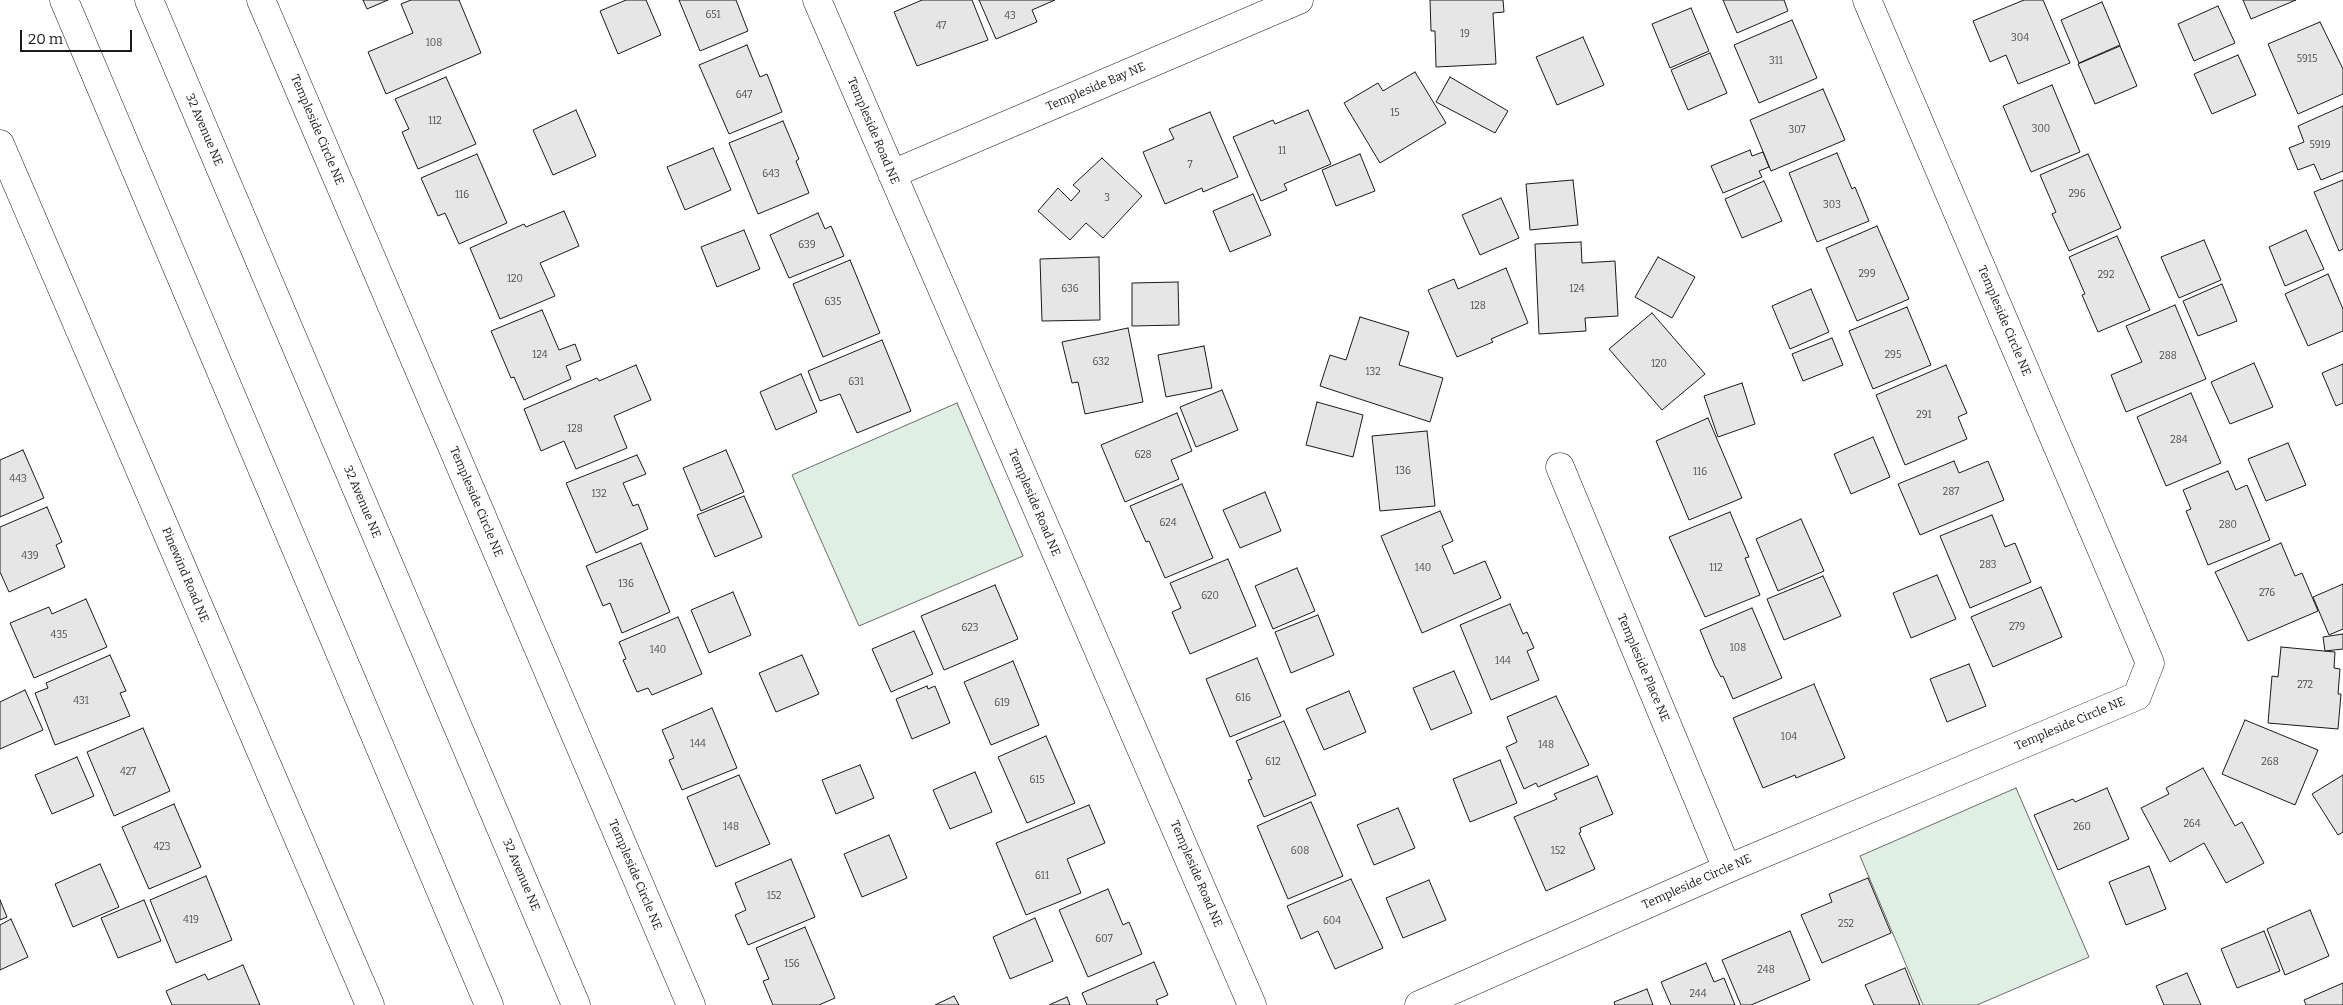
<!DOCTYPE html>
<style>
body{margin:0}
#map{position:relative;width:2343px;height:1005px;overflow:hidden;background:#fff;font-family:Bitter,serif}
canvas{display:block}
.scale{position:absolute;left:20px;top:30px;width:112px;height:22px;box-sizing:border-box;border:2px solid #1a1a1a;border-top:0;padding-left:6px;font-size:15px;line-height:18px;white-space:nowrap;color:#1a1a1a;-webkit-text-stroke:4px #fff;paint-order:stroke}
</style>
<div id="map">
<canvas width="2343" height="1005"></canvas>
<div class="scale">20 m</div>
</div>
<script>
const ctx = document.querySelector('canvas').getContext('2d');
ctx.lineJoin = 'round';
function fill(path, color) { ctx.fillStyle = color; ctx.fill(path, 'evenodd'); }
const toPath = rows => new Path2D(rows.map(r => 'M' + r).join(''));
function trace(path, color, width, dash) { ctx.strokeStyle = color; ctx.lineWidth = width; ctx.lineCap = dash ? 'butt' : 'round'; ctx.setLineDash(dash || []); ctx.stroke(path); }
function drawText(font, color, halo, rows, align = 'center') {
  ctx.font = font + ' Bitter,serif'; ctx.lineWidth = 4; ctx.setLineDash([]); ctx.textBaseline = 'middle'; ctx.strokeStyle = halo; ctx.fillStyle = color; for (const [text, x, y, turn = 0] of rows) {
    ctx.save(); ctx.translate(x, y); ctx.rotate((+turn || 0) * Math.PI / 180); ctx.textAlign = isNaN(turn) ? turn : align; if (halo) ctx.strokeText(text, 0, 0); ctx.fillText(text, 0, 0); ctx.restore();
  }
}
const green = toPath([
 [957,403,1023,556,859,626,792,475,957,403],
 [2016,788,2089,957,1977,1005,1923,1005,1860,856,2016,788]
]);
fill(green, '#e0efe3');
trace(green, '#6a6a6a', 1);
const building = toPath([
 [363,0,388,0,367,9,363,0],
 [411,0,459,0,481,53,386,94,368,52,413,33,401,4,411,0],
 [626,0,646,0,661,35,618,54,600,11,626,0],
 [679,0,736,0,748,31,700,51,679,0],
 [922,0,972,0,988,40,917,66,894,12,922,0],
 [979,0,1055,0,1032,10,1037,22,996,39,979,0],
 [1430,0,1503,0,1504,12,1493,13,1496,64,1436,67,1435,31,1431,31,1430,0],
 [1723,0,1784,0,1788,11,1737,33,1723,0],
 [2024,0,2043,0,2070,63,2018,84,2006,55,1990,62,1973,21,2024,0],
 [2243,0,2296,0,2251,19,2243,0],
 [2102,2,2120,45,2079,63,2061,20,2102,2],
 [2218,6,2235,43,2194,61,2178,24,2218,6],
 [1691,8,1709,51,1670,68,1652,24,1691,8],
 [1792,20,1817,78,1759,103,1734,45,1792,20],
 [2320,22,2343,69,2343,94,2298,114,2268,44,2320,22],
 [1583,37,1604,85,1557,105,1536,57,1583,37],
 [747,45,760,77,767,74,782,112,729,134,699,65,747,45],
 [2120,46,2137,86,2095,104,2078,64,2120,46],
 [1710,53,1727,93,1688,110,1671,70,1710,53],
 [2238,55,2256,95,2212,114,2194,74,2238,55],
 [1415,72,1446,123,1380,163,1344,103,1378,83,1383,91,1415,72],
 [446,77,476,144,418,169,402,132,409,129,395,99,446,77],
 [1450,77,1508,111,1495,133,1436,102,1450,77],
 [2052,85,2080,152,2031,172,2003,106,2052,85],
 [1823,89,1845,140,1771,171,1750,120,1823,89],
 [2343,106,2343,171,2321,180,2314,164,2298,170,2289,148,2304,142,2298,126,2343,106],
 [576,110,596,156,553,175,533,130,576,110],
 [1308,110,1331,164,1284,184,1287,190,1261,201,1233,137,1273,120,1275,124,1308,110],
 [1210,112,1238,177,1203,192,1202,188,1165,204,1143,152,1174,139,1169,129,1210,112],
 [783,121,799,159,796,161,809,193,758,214,729,143,783,121],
 [713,148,731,190,685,210,667,167,713,148],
 [1750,150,1752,156,1763,152,1769,167,1759,171,1762,177,1723,193,1711,166,1750,150],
 [1837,153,1852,189,1855,187,1869,221,1817,242,1789,173,1837,153],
 [477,154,507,223,459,244,445,213,438,216,421,178,477,154],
 [1360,154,1375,191,1336,206,1322,170,1360,154],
 [2088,154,2121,228,2069,251,2052,214,2056,212,2040,175,2088,154],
 [1102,158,1142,196,1103,238,1086,223,1070,240,1038,211,1058,188,1071,201,1080,191,1073,185,1102,158],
 [1573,180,1578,225,1530,230,1526,184,1573,180],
 [2343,180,2343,249,2339,251,2314,192,2343,180],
 [1764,181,1782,221,1742,238,1725,199,1764,181],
 [1253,194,1271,235,1230,252,1213,211,1253,194],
 [1501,198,1519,238,1480,255,1462,215,1501,198],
 [564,211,579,246,540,263,555,296,500,319,470,248,524,224,526,227,564,211],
 [818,213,825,229,831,226,844,256,789,278,770,235,818,213],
 [1877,226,1909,299,1857,321,1826,248,1877,226],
 [744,230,760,269,717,287,701,247,744,230],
 [2306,230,2324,269,2285,286,2269,247,2306,230],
 [2117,236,2150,310,2098,332,2082,295,2085,294,2069,257,2117,236],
 [2204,240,2221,280,2179,298,2161,257,2204,240],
 [1581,242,1582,263,1615,261,1618,316,1585,318,1586,331,1539,334,1535,244,1581,242],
 [1099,257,1100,320,1042,321,1040,259,1099,257],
 [1658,257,1695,277,1672,318,1635,297,1658,257],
 [850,260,880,333,823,357,793,284,850,260],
 [1506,268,1528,323,1491,339,1493,342,1457,357,1428,290,1454,279,1458,289,1506,268],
 [2328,274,2343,309,2343,331,2308,346,2285,294,2328,274],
 [1178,282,1179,325,1132,326,1132,283,1178,282],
 [2222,284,2237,321,2198,336,2183,301,2222,284],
 [1811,289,1829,332,1790,349,1772,306,1811,289],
 [2175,305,2206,379,2126,412,2111,375,2142,362,2126,326,2175,305],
 [1907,307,1931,365,1873,389,1849,331,1907,307],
 [542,310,559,350,575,344,581,360,566,366,571,379,524,400,514,377,511,378,491,331,542,310],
 [1652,313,1705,374,1662,410,1609,349,1652,313],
 [1360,317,1409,332,1399,365,1443,378,1430,422,1320,386,1330,355,1346,360,1360,317],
 [1128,328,1143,402,1085,414,1078,382,1072,383,1062,342,1128,328],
 [1832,338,1843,365,1803,381,1792,354,1832,338],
 [882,340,911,411,857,433,840,394,820,401,808,371,882,340],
 [1204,346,1212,388,1166,397,1158,355,1204,346],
 [2254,363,2273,407,2230,424,2211,382,2254,363],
 [2343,364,2343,403,2336,406,2322,373,2343,364],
 [636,365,651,400,614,416,627,448,576,469,564,441,541,451,524,409,597,378,599,381,636,365],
 [1946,365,1967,413,1958,417,1967,439,1905,465,1876,395,1946,365],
 [801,374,817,412,776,430,760,392,801,374],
 [1742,383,1755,424,1718,437,1704,396,1742,383],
 [1222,390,1238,430,1196,447,1180,407,1222,390],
 [2191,393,2221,463,2166,486,2137,417,2191,393],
 [1317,402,1363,415,1353,457,1306,445,1317,402],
 [1177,413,1192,451,1171,460,1179,479,1125,502,1101,445,1177,413],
 [1708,418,1742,498,1689,520,1656,441,1708,418],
 [1427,431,1435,506,1380,511,1372,436,1427,431],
 [1873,437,1890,477,1851,494,1834,454,1873,437],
 [2288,443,2306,485,2266,501,2248,459,2288,443],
 [23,450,44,498,0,517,0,460,23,450],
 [726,450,744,492,701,511,683,468,726,450],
 [637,455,646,474,623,483,633,506,638,504,648,529,596,553,566,483,637,455],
 [1954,461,1959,473,1988,461,2004,500,1920,535,1898,484,1954,461],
 [2228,471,2236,490,2247,485,2270,540,2208,565,2186,511,2191,509,2183,490,2228,471],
 [1182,484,1213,558,1165,578,1149,541,1146,542,1130,506,1182,484],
 [1265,492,1281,531,1240,548,1223,510,1265,492],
 [744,496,762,537,715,557,697,515,744,496],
 [47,507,62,542,56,545,65,567,9,592,0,572,0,527,47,507],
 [1440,511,1453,541,1442,546,1454,574,1485,561,1501,598,1422,633,1381,536,1440,511],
 [1730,512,1749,557,1745,558,1760,595,1705,617,1669,537,1730,512],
 [1992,515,2005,547,2015,543,2031,582,1970,608,1940,536,1992,515],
 [1801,519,1824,571,1778,591,1756,539,1801,519],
 [641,543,670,612,622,633,610,603,603,606,586,566,641,543],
 [2281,543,2295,576,2302,573,2318,611,2248,641,2215,572,2281,543],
 [1228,559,1256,626,1190,654,1172,612,1181,608,1170,583,1228,559],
 [1297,568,1315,611,1273,629,1255,586,1297,568],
 [1937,575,1956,619,1911,638,1893,593,1937,575],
 [1823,576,1841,616,1784,640,1767,599,1823,576],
 [2343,584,2343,629,2329,635,2313,597,2343,584],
 [995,585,1018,639,944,670,921,616,995,585],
 [2041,587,2062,637,1993,667,1971,617,2041,587],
 [733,592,751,635,709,653,691,610,733,592],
 [86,599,107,647,34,678,10,623,49,607,52,614,86,599],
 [1510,604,1523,634,1527,632,1534,648,1527,651,1539,680,1491,700,1460,625,1510,604],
 [1752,608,1782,678,1733,699,1723,676,1721,677,1715,666,1700,630,1752,608],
 [1318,615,1334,655,1291,673,1275,632,1318,615],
 [678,617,702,674,652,695,648,688,637,692,623,660,626,659,619,642,678,617],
 [914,631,933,674,891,692,872,649,914,631],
 [2343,634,2343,649,2325,651,2323,637,2343,634],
 [2281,647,2335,652,2334,668,2340,669,2338,694,2341,694,2338,729,2268,723,2272,676,2278,677,2281,647],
 [110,655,126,691,120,693,130,716,55,745,35,693,48,688,46,683,110,655],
 [802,655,819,694,776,712,759,673,802,655],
 [1257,658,1281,716,1230,737,1206,679,1257,658],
 [1013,661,1039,725,991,745,964,682,1013,661],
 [1969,664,1986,706,1947,722,1930,679,1969,664],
 [1454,671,1472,713,1431,730,1413,688,1454,671],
 [1814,684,1845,758,1796,778,1795,775,1763,788,1733,718,1814,684],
 [927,686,928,689,935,686,950,723,912,739,896,699,927,686],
 [25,690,43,730,0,749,0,702,25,690],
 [1349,691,1366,732,1324,750,1306,709,1349,691],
 [1556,696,1589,765,1538,787,1536,783,1524,789,1506,747,1517,742,1507,717,1556,696],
 [712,708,737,768,682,790,669,760,674,758,662,730,712,708],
 [2245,720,2318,750,2295,805,2222,774,2245,720],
 [1284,721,1316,795,1264,817,1248,780,1252,779,1236,741,1284,721],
 [143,728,170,791,114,816,87,752,143,728],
 [1046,736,1075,803,1027,823,998,757,1046,736],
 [77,757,94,796,52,814,35,775,77,757],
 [1500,760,1517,803,1470,822,1453,779,1500,760],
 [860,765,874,798,836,814,822,780,860,765],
 [2203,768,2235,826,2242,822,2264,863,2226,883,2204,843,2170,862,2141,808,2169,794,2166,788,2203,768],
 [975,772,992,812,950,829,933,790,975,772],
 [739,775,770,844,716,867,687,797,739,775],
 [2343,775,2343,832,2338,835,2312,794,2343,775],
 [1597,776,1613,814,1580,828,1581,832,1579,833,1595,869,1546,891,1514,817,1557,799,1554,794,1597,776],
 [2107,788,2129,839,2058,870,2034,815,2073,799,2075,802,2107,788],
 [1311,802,1343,876,1288,899,1257,826,1311,802],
 [174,804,201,867,149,889,122,827,174,804],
 [1089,805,1105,843,1067,859,1081,893,1026,915,996,843,1089,805],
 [1398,808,1415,848,1374,865,1357,825,1398,808],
 [889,835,907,878,862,897,844,854,889,835],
 [791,859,815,917,748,945,735,915,746,910,735,883,791,859],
 [100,864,119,907,73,927,55,884,100,864],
 [2149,866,2166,909,2126,925,2109,882,2149,866],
 [206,876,232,940,176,963,150,900,206,876],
 [1868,878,1891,933,1822,963,1801,915,1832,902,1829,894,1868,878],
 [1351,879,1383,948,1335,969,1318,931,1301,939,1287,906,1351,879],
 [1429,880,1446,920,1403,938,1386,898,1429,880],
 [1108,889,1123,925,1129,922,1142,954,1088,977,1059,910,1108,889],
 [0,900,7,917,0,920,0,900],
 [144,900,161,941,118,958,101,918,144,900],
 [2310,910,2329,956,2285,975,2267,929,2310,910],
 [1035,918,1053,961,1010,979,993,937,1035,918],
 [11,919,28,957,0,970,0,925,11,919],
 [805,927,835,998,819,1005,773,1005,763,981,769,979,756,948,805,927],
 [1790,931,1810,980,1751,1005,1741,1005,1722,960,1790,931],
 [2264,931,2280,971,2237,988,2221,949,2264,931],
 [1154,962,1168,995,1156,1000,1158,1005,1087,1005,1082,993,1154,962],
 [1706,963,1714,982,1724,978,1735,1005,1671,1005,1661,982,1706,963],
 [243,965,260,1005,172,1005,166,991,205,974,208,980,243,965],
 [1905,968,1920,1005,1874,1005,1865,985,1905,968],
 [2187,973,2201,1005,2164,1005,2156,986,2187,973],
 [2343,983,2343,1005,2306,1005,2304,1000,2343,983],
 [1647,989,1653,1005,1615,1005,1614,1002,1647,989],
 [954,996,959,1005,935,1005,954,996],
 [1067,997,1070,1005,1049,1005,1067,997]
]);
fill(building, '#e6e6e6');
trace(building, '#1a1a1a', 1);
const minor = toPath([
 [261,0,691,1005],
 [817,0,1252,1005],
 [0,144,370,1005],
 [892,174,1299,0],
 [1560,467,1727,869],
 [1419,1005,1727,869,2137,696,2150,663,1867,0]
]);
const major = toPath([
 [64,0,489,1005],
 [149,0,576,1005]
]);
trace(minor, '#1a1a1a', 29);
trace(major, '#1a1a1a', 29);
trace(minor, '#fff', 28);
trace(major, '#fff', 28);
drawText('10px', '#4d4d4d', null, [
 ["651",713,15],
 ["43",1010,16],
 ["47",941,26],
 ["19",1465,34],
 ["304",2020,38],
 ["108",434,43],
 ["5915",2307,59],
 ["311",1776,61],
 ["647",744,95],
 ["15",1395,113],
 ["112",435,121],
 ["300",2041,129],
 ["307",1797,130],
 ["5919",2320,145],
 ["11",1282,151],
 ["7",1190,165],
 ["643",771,174],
 ["296",2077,194],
 ["116",462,195],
 ["3",1107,198],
 ["303",1832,205],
 ["639",807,245],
 ["299",1867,274],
 ["292",2106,275],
 ["120",515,279],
 ["636",1070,289],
 ["124",1577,289],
 ["635",833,302],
 ["128",1478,306],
 ["124",540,355],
 ["295",1893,355],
 ["288",2168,356],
 ["632",1101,362],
 ["120",1659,364],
 ["132",1373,372],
 ["631",856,382],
 ["291",1924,415],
 ["128",575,429],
 ["284",2179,440],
 ["628",1143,455],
 ["136",1403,471],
 ["116",1700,472],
 ["443",18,479],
 ["287",1951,492],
 ["132",599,494],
 ["624",1168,523],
 ["280",2228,525],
 ["439",30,556],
 ["283",1988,565],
 ["140",1423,568],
 ["112",1716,568],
 ["136",626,584],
 ["276",2267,593],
 ["620",1210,596],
 ["279",2017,627],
 ["623",970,628],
 ["435",59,635],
 ["108",1738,648],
 ["140",658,650],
 ["144",1503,661],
 ["272",2305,685],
 ["616",1243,698],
 ["431",81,701],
 ["619",1002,703],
 ["104",1789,737],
 ["144",698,744],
 ["148",1546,745],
 ["612",1273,762],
 ["268",2270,762],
 ["427",128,772],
 ["615",1037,780],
 ["264",2192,824],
 ["148",731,827],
 ["260",2082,827],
 ["423",162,847],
 ["608",1300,851],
 ["152",1558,851],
 ["611",1042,876],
 ["152",774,896],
 ["419",191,920],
 ["604",1332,921],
 ["252",1846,924],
 ["607",1104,939],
 ["156",792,964],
 ["248",1766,970],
 ["244",1698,994]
]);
drawText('12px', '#1a1a1a', '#fff', [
 ["Templeside Bay NE",1096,87,-23],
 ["32 Avenue NE",204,130,67],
 ["Templeside Circle NE",317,130,67],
 ["Templeside Road NE",873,131,67],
 ["Templeside Circle NE",2004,321,67],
 ["32 Avenue NE",362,502,67],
 ["Templeside Circle NE",476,502,67],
 ["Templeside Road NE",1034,503,67],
 ["Pinewind Road NE",185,575,67],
 ["Templeside Place NE",1643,668,67],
 ["Templeside Circle NE",2070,724,-23],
 ["Templeside Road NE",1196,874,67],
 ["32 Avenue NE",521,875,67],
 ["Templeside Circle NE",635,875,67],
 ["Templeside Circle NE",1697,882,-24]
]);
</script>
